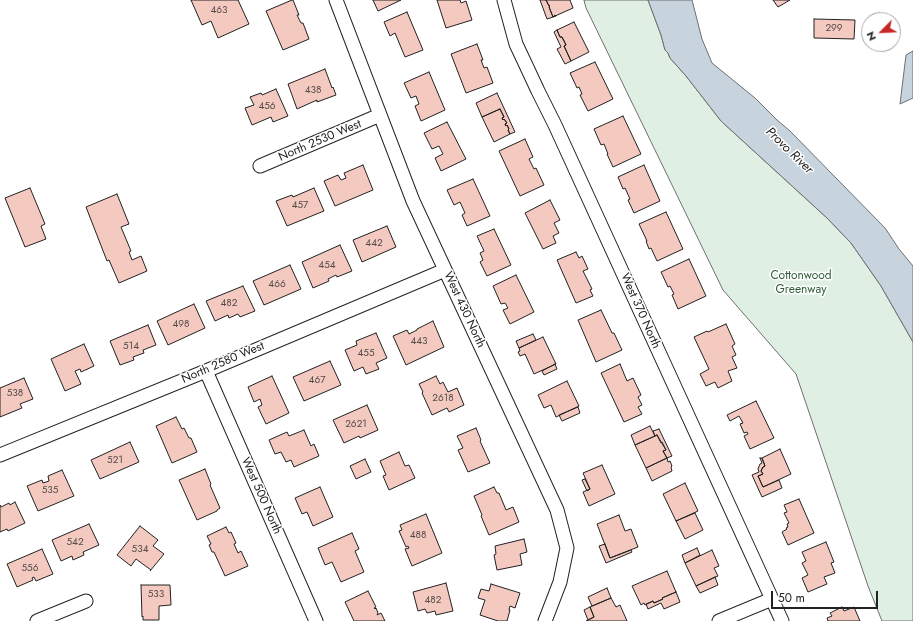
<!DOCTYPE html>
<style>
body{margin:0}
#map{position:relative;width:913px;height:621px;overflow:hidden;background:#fff;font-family:Jost,sans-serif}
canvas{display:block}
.north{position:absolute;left:861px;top:12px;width:40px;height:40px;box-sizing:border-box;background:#fff;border:1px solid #a7a7a7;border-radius:50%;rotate:246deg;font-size:11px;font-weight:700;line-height:16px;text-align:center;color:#222}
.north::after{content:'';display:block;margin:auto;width:14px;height:18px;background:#c62828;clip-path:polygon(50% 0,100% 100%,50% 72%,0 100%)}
.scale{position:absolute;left:771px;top:591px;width:107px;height:18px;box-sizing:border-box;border:2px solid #222;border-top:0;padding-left:5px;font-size:12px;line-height:14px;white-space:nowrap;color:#222;-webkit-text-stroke:3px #fff;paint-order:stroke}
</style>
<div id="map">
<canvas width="913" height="621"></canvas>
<div class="north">N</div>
<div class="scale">50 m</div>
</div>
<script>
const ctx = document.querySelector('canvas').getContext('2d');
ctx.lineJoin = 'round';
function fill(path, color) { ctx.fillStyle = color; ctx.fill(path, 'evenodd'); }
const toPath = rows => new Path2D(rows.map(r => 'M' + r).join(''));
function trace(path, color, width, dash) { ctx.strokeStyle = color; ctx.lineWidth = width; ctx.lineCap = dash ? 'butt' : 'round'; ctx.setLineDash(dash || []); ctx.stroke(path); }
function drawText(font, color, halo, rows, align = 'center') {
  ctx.font = font + ' Jost,sans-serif'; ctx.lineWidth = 3; ctx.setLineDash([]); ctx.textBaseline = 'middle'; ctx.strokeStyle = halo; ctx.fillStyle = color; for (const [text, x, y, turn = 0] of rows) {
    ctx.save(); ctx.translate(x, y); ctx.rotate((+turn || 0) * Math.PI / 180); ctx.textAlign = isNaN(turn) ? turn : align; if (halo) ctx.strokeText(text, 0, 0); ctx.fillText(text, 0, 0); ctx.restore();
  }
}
const green = toPath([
 [584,0,648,0,661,35,665,50,668,53,670,58,686,76,721,121,827,218,851,243,881,286,913,342,913,621,882,621,868,586,796,374,723,290,586,8,584,0]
]);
fill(green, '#e0efe3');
trace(green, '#6f6f6f', 1);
const water = toPath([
 [648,0,692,0,702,39,712,63,755,98,777,120,790,131,885,228,899,249,913,266,913,342,881,286,851,243,827,218,721,121,686,76,670,58,668,53,665,50,661,35,648,0],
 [913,51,913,98,900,104,906,55,913,51]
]);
fill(water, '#c7d3dd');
trace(water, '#6f6f6f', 1);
const building = toPath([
 [191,0,238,0,249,24,218,38,211,21,202,25,191,0],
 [292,0,293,0,299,15,297,15,301,23,303,23,309,39,283,50,266,11,292,0],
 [373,0,401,0,378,11,373,0],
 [437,0,460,0,461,3,466,1,472,20,446,28,437,0],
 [540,0,546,0,549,6,550,6,549,7,553,17,555,15,556,16,547,19,540,0],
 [546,0,570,0,573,8,553,17,549,7,550,6,549,6,546,0],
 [773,0,790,0,778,7,773,0],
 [407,12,423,50,405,57,395,33,390,36,384,22,407,12],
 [814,19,855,20,854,39,814,38,814,19],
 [574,22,589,52,571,61,564,46,566,45,562,37,560,37,557,30,574,22],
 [557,30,560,37,562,37,566,45,564,46,571,61,565,64,557,49,561,47,554,32,557,30],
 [477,44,483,60,481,60,484,68,487,67,493,83,466,93,451,54,477,44],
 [595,62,613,99,588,111,580,95,582,94,579,87,577,88,570,73,595,62],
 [325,69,332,88,333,87,336,95,317,102,317,100,297,109,288,84,325,69],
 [429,72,445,110,421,121,415,106,419,104,416,96,411,98,404,83,429,72],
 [276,89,288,116,273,122,271,117,252,125,245,108,254,105,250,97,261,93,262,95,276,89],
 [497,93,515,132,510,134,508,130,509,129,507,125,506,126,505,124,507,123,504,119,503,120,502,118,504,117,500,109,482,117,476,103,497,93],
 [500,109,504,117,502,118,503,120,504,119,507,123,505,124,506,126,507,125,509,129,508,130,510,134,494,142,482,117,500,109],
 [623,116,641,154,613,167,607,154,608,154,604,144,601,145,594,129,623,116],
 [447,122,466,159,441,171,435,158,443,154,439,146,432,149,424,133,447,122],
 [525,139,533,157,529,159,534,169,536,168,544,185,520,196,499,151,525,139],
 [363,165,373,190,335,206,324,181,338,175,341,180,346,178,344,173,363,165],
 [644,165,660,201,634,213,628,200,630,199,625,188,623,189,618,177,644,165],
 [473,179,490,216,467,226,462,215,465,213,460,202,454,205,447,190,473,179],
 [30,188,45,224,41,226,46,239,25,247,5,198,30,188],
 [314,188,324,211,287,226,276,201,292,195,293,197,314,188],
 [117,194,129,224,121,227,131,251,129,252,132,260,141,256,147,271,119,283,109,260,107,261,86,207,117,194],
 [550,200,560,220,554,223,559,233,553,236,556,243,543,249,525,213,550,200],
 [666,212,683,249,657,261,651,248,649,249,646,241,647,241,639,224,666,212],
 [387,226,396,247,362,262,353,240,387,226],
 [494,229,511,265,487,276,480,262,483,260,480,253,484,251,477,236,494,229],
 [340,245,352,271,337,277,336,275,328,279,329,281,313,288,302,262,340,245],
 [576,252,579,258,582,256,588,269,583,271,592,289,590,290,593,296,576,303,557,260,576,252],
 [689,259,706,296,678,309,672,295,674,294,670,286,668,287,661,272,689,259],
 [290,265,301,289,264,305,253,281,290,265],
 [516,275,534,312,510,324,503,310,508,308,505,303,501,304,493,286,516,275],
 [243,286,255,311,240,317,238,314,229,318,228,315,215,321,206,301,243,286],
 [194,304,205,328,168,345,157,321,194,304],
 [601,310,612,333,614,333,622,350,596,362,578,320,601,310],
 [433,321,444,347,406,365,393,336,407,330,409,334,417,330,417,329,433,321],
 [726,324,735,344,732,346,736,355,732,357,737,368,728,371,732,381,718,388,715,382,706,386,700,374,709,369,694,337,707,331,708,332,726,324],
 [148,325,156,345,143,350,144,353,133,357,134,360,120,365,110,341,148,325],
 [376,333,387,358,376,363,379,369,366,374,363,367,354,371,345,350,357,345,356,341,376,333],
 [533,334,536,340,519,348,516,341,533,334],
 [543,337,556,364,534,374,525,354,520,356,518,352,520,351,519,348,543,337],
 [84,344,94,366,81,372,80,369,75,371,81,384,65,391,51,359,84,344],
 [330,361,341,385,304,401,293,377,330,361],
 [555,364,557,369,544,375,542,371,555,364],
 [620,364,627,381,633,378,641,395,638,397,642,405,638,407,642,414,624,422,601,373,620,364],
 [272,376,289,413,266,424,258,407,262,405,260,399,254,402,248,387,272,376],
 [436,376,440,384,443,382,448,392,457,388,464,405,449,412,447,408,432,415,422,393,423,392,419,384,436,376],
 [24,378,33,399,20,404,22,408,0,417,0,388,24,378],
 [567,381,579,406,556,417,551,405,544,408,538,395,567,381],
 [756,401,774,438,750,449,744,436,748,434,747,432,744,433,740,424,743,423,739,416,730,421,727,415,756,401],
 [367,405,378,430,360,438,359,436,344,443,333,420,367,405],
 [578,407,580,413,562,421,559,415,578,407],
 [176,417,182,429,184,428,189,438,191,438,197,452,172,463,156,426,176,417],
 [650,426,655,436,635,445,631,435,650,426],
 [476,428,481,440,480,441,490,463,468,472,458,450,463,448,457,436,476,428],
 [659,429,672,456,667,458,663,451,666,450,662,442,661,443,657,435,655,436,653,431,659,429],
 [304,430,311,446,314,444,319,456,294,467,291,460,286,462,281,452,275,454,269,440,287,432,289,436,304,430],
 [657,435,666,450,663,451,667,458,646,468,635,445,657,435],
 [130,442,139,462,100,479,91,460,130,442],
 [780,449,791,474,763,487,758,476,763,474,761,471,763,467,765,466,762,458,780,449],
 [399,452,405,466,409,465,415,478,389,490,383,476,386,475,380,461,399,452],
 [667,458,668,462,670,461,672,466,671,467,672,471,652,481,646,468,667,458],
 [760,458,762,458,765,466,763,467,761,471,763,474,758,476,763,487,779,480,782,488,762,497,752,475,759,472,758,469,760,464,762,463,760,458],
 [365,459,371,472,356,479,350,466,365,459],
 [602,465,615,494,589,506,583,492,590,489,583,473,602,465],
 [205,469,211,484,210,485,220,508,217,510,217,511,197,520,179,480,205,469],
 [62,470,74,496,38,511,27,486,42,480,43,483,49,481,48,476,62,470],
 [585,479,590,489,587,491,582,480,585,479],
 [685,483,698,511,676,521,663,494,685,483],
 [320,487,333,517,313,526,307,512,302,514,295,498,320,487],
 [494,487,497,493,499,493,506,510,513,507,519,522,489,535,481,516,482,515,474,496,494,487],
 [799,499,814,533,788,545,782,532,787,529,786,528,788,527,787,524,789,523,784,513,787,512,784,505,799,499],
 [15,502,25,523,8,531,7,529,0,532,0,505,1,507,9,503,10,505,15,502],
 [695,513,703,530,685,539,676,521,695,513],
 [426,514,442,553,412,566,405,549,409,548,408,546,406,547,399,531,402,530,400,525,426,514],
 [619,515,625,531,631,529,638,547,610,558,597,524,619,515],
 [89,524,99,545,83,552,84,555,73,560,72,556,61,561,52,540,89,524],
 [140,526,158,540,153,546,164,554,150,571,151,570,136,559,131,566,117,555,140,526],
 [226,527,229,533,231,532,236,543,234,544,238,553,241,551,248,566,225,576,214,552,212,552,209,545,211,544,207,536,226,527],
 [352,533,359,549,355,551,364,572,341,582,332,562,325,565,318,548,352,533],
 [524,539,527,552,520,554,522,565,497,570,494,555,496,554,495,546,524,539],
 [826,542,834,562,831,563,835,573,824,577,827,584,808,592,802,578,808,575,802,563,806,561,802,552,826,542],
 [605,544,610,558,631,550,632,552,606,563,599,546,605,544],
 [697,548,700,555,685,563,682,555,697,548],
 [42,549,53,574,36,581,34,577,32,578,33,580,17,587,7,564,42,549],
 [712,550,719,566,714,568,718,576,696,586,685,563,712,550],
 [667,571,676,592,662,598,663,599,654,603,653,601,645,605,644,603,641,605,632,586,667,571],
 [715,577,718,585,700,593,696,586,715,577],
 [446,583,453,611,436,615,435,611,427,613,425,609,418,611,413,592,446,583],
 [491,584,520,593,515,608,510,606,509,610,510,610,507,621,498,621,480,615,485,600,478,598,481,589,489,591,491,584],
 [141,585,170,585,171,605,159,606,159,620,143,620,143,616,142,617,141,585],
 [607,588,611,598,592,606,588,597,607,588],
 [368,591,376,607,374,608,375,609,376,608,378,613,377,615,381,613,385,621,354,621,345,602,368,591],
 [676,592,680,602,664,609,661,603,648,609,646,604,653,601,654,603,663,599,662,598,676,592],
 [611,598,616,607,620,605,627,621,586,621,594,617,590,607,611,598],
 [590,607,594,617,588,620,584,610,590,607],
 [842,607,844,611,854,607,860,621,828,621,827,618,832,616,830,613,842,607]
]);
fill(building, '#f3c9c0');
trace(building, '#222', 1);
const minor = toPath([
 [336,0,413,201,557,510,567,548,560,582,545,621],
 [504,0,516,44,524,61,538,91,555,125,782,621],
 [260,166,380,115],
 [206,371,316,621],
 [0,455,206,371,445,270],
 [37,621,86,601],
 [719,621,772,599]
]);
trace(minor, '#222', 15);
trace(minor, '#fff', 13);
drawText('10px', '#564c4a', null, [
 ["463",219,11],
 ["299",834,29],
 ["438",313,91],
 ["456",267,107],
 ["457",300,206],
 ["442",374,244],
 ["454",327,266],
 ["466",277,285],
 ["482",229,304],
 ["498",181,325],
 ["443",419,342],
 ["514",131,347],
 ["455",366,354],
 ["467",317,381],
 ["538",15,394],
 ["2618",443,399],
 ["2621",356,425],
 ["521",115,461],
 ["535",50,491],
 ["488",418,536],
 ["542",75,543],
 ["534",140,550],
 ["556",30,569],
 ["533",156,595],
 ["482",433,601]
]);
drawText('12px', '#222', '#fff', [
 ["North 2530 West",320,141,-23],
 ["West 430 North",464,310,65],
 ["West 370 North",640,311,66],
 ["North 2580 West",223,363,-23],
 ["West 500 North",261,496,66]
]);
drawText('12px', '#2f5e38', '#fff', [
 ["Cottonwood",801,276],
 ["Greenway",801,290]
]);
drawText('italic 13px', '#222', '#fff', [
 ["Provo River",789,151,44]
]);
</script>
